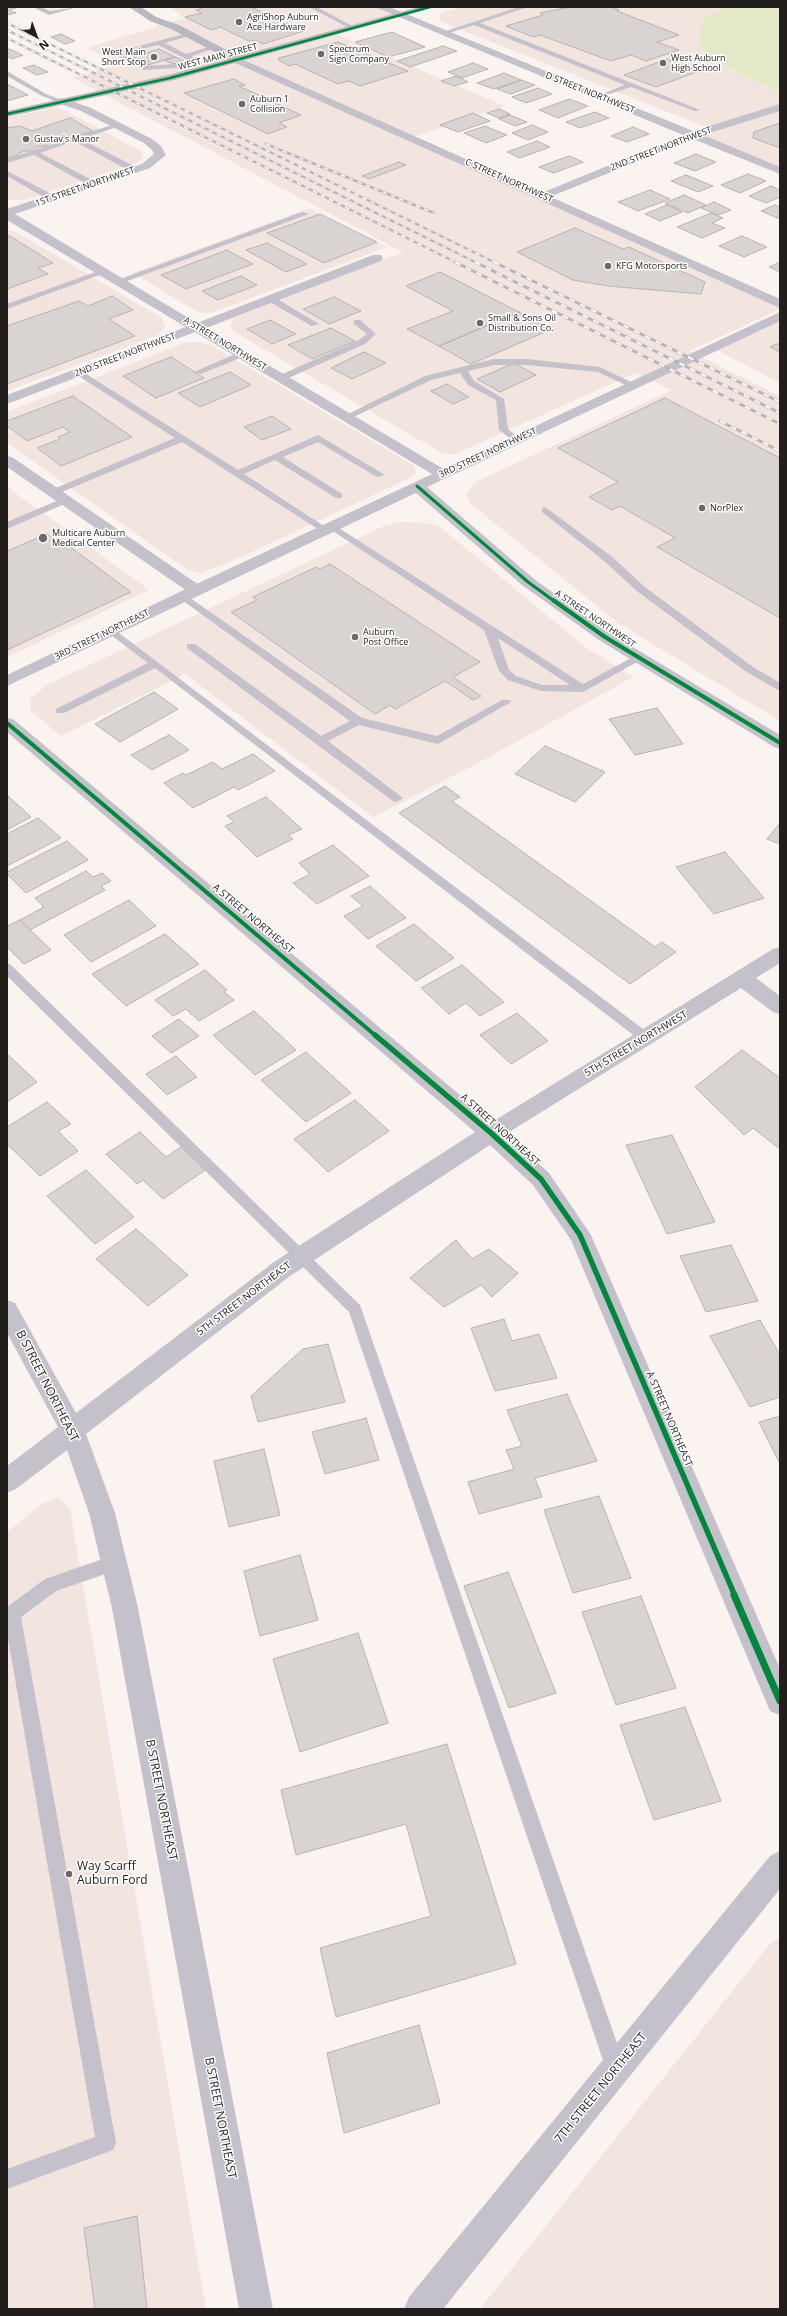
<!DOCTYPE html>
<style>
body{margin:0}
#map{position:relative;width:787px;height:2316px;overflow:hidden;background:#faf3f0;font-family:"Open Sans",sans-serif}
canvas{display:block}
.frame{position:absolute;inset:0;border:8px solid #221e1c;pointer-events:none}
.north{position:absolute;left:16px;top:16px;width:40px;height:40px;-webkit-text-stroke:3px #fff;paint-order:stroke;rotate:139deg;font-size:11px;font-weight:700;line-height:16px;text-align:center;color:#221e1c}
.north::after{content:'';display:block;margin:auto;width:14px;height:18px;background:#221e1c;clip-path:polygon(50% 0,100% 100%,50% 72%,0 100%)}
</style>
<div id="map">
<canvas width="787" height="2316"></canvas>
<div class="frame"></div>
<div class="north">N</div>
</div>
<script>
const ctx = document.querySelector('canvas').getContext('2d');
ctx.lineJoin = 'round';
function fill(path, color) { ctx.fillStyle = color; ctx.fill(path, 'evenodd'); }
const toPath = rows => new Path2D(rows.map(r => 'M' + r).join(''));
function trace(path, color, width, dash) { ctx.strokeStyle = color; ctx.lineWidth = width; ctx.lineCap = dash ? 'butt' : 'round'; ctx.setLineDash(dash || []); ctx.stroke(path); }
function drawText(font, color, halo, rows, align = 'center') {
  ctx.font = font + ' "Open Sans",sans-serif'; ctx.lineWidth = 3; ctx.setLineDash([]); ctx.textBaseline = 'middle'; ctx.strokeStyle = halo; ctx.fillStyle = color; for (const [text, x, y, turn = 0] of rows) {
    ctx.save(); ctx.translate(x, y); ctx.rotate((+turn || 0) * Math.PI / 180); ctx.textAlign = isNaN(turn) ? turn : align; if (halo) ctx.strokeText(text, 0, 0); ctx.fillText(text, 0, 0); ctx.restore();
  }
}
fill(toPath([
 [170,7,380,7,400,16,333,33,505,106,413,137,780,304,780,309,689,351,780,396,780,721,618,623,470,503,466,493,476,482,672,390,635,373,453,455,440,452,233,331,231,325,234,318,403,252,73,78,119,64,87,48,185,18],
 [462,7,780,7,780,171,693,135,711,129,439,21,441,13],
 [54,108,66,111,141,151,143,154,142,158,138,162,25,200,10,200,7,198,7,118],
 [310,208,321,216,387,247,211,313,198,312,133,273],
 [7,230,14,231,162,318,165,327,158,335,7,391],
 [780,317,780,383,713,348],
 [196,342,211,345,413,465,416,473,412,477,226,564,199,573,188,570,7,443,7,412,184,343],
 [7,487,149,590,7,657],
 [400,522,426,523,439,526,584,646,633,677,480,762,373,817,185,674,61,736,31,711,30,699,47,685,384,526],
 [58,1497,70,1509,206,2309,7,2309,7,1532,42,1504],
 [780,1937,780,2309,480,2309,769,1945]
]), '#f2e4de');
fill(toPath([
 [727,7,780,7,780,88,774,90,741,74,715,59,699,43,699,30,705,18]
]), '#e3e9c7');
const building = toPath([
 [7,7,19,7,9,10,16,13,7,15,7,7],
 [199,7,251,7,304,31,263,44,255,40,249,41,220,27,211,30,185,17,202,13,196,10,202,8,199,7],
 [570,7,611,7,619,10,617,11,679,35,657,42,679,50,646,61,631,55,611,61,540,35,533,37,506,26,543,15,540,13,570,7],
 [392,32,425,47,388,57,355,42,392,32],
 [61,34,75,41,65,44,51,37,61,34],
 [338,42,408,71,360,86,349,81,338,84,295,64,290,66,278,60,279,58,338,42],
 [443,46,457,51,410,67,397,61,443,46],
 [7,49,9,49,23,55,12,59,7,56,7,49],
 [159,49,175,57,148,65,133,57,159,49],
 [175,57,184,61,173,64,164,60,175,57],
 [667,59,699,71,656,87,624,75,667,59],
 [473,63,488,69,462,78,448,72,473,63],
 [34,65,48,72,37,75,23,68,34,65],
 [504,73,521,80,494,89,477,83,504,73],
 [456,76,468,82,454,86,441,81,456,76],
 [234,79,245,85,239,86,301,115,279,123,287,127,268,134,184,93,234,79],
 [521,80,535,85,511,94,497,89,521,80],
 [7,84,28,95,7,101,7,84],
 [538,88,552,94,526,103,512,97,538,88],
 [569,99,588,106,558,118,539,110,569,99],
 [499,109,510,114,499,118,487,113,499,109],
 [595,112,609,118,580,128,566,122,595,112],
 [473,113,490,121,458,132,440,125,473,113],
 [510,115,527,122,515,126,499,119,510,115],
 [70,118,93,131,61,141,51,135,43,138,50,143,46,146,37,147,33,151,24,151,19,153,19,155,7,158,7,128,20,126,32,131,70,118],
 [780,123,780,148,753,138,754,132,780,123],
 [532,125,548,132,528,140,512,133,532,125],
 [485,126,507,135,486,143,464,133,485,126],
 [633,127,649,134,627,142,611,136,633,127],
 [537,141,550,147,520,158,507,152,537,141],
 [696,154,716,162,695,171,674,163,696,154],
 [569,156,583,162,554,173,539,167,569,156],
 [399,162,406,165,369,179,362,176,399,162],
 [748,174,766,181,740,193,721,185,748,174],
 [686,175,713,186,698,192,671,181,686,175],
 [771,186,780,190,780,197,766,203,749,196,771,186],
 [650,190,670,199,638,211,618,202,650,190],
 [684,195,706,205,688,213,665,203,684,195],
 [714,202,731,210,718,215,701,208,714,202],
 [667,205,682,212,660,221,645,214,667,205],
 [775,205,780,207,780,219,761,211,775,205],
 [711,213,723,218,712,223,725,228,702,238,677,227,711,213],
 [320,214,377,242,324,263,267,233,320,214],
 [575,228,623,249,629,247,705,282,701,294,608,286,573,280,517,252,575,228],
 [10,236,53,263,38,268,48,274,7,289,7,237,10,236],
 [742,236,767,247,744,257,719,246,742,236],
 [267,243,307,264,286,272,246,250,267,243],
 [227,250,253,264,186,289,161,275,227,250],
 [780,262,780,272,769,267,780,262],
 [440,272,519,312,439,346,407,329,453,311,406,286,440,272],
 [241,276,257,285,218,300,202,291,241,276],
 [112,296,133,310,109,319,135,336,7,384,7,326,79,301,88,306,112,296],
 [334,297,361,311,329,324,303,309,334,297],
 [519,312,552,329,471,364,439,346,519,312],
 [270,320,296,334,272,344,247,329,270,320],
 [331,328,355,341,312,359,288,345,331,328],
 [780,343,780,352,770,347,780,343],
 [364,352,386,363,352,379,331,368,364,352],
 [171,357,204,378,156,398,123,376,171,357],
 [514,363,536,375,500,392,477,379,514,363],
 [230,372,251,385,200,407,178,393,230,372],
 [447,384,469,397,453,404,431,391,447,384],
 [73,396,132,437,61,466,37,448,60,439,58,437,70,432,63,427,27,441,7,426,7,421,73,396],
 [665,398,780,458,780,618,657,547,675,538,620,506,612,510,589,497,618,482,558,448,665,398],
 [272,416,291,429,262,440,244,427,272,416],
 [47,534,55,540,58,538,131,592,7,650,7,551,47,534],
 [330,564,480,662,453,677,481,696,473,700,445,681,395,709,390,705,375,714,231,612,257,600,253,597,316,567,320,569,330,564],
 [154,692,178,709,120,742,95,724,154,692],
 [657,708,683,744,635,755,609,719,657,708],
 [169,735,189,750,152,770,131,755,169,735],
 [545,746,605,772,575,802,515,774,545,746],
 [253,754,275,771,238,790,234,787,193,808,164,783,183,773,186,775,213,762,222,769,253,754],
 [445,786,460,797,452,801,655,947,662,942,676,952,630,984,399,813,445,786],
 [8,796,31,817,7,830,7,797,8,796],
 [266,797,302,829,288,835,293,839,257,857,225,826,234,822,227,816,266,797],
 [38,818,61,838,7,866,7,834,38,818],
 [780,823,780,844,767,839,780,823],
 [67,841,88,860,26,893,7,874,7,872,67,841],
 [333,845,369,876,317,904,293,883,310,874,299,863,333,845],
 [725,852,764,898,714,914,676,867,725,852],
 [86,871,93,877,102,873,111,881,101,886,105,890,30,930,20,920,44,907,35,898,86,871],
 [370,886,406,918,368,939,344,916,363,906,351,896,370,886],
 [129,900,156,926,91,962,64,935,129,900],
 [20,920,51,950,24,964,7,947,7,926,20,920],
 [414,924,454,958,416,981,376,946,414,924],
 [165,934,199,964,126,1006,92,974,165,934],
 [462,965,504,1002,480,1016,466,1003,449,1014,421,988,462,965],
 [205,970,227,990,224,992,234,1000,199,1021,186,1009,173,1016,155,1000,205,970],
 [254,1011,296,1050,255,1075,213,1035,254,1011],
 [517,1013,548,1041,511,1064,480,1035,517,1013],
 [179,1019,199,1036,171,1053,152,1036,179,1019],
 [742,1050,780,1078,780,1149,753,1128,744,1135,695,1087,742,1050],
 [306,1052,351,1093,306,1122,261,1080,306,1052],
 [7,1054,37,1082,7,1102,7,1054],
 [176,1056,197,1077,167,1095,146,1074,176,1056],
 [355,1100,389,1131,328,1172,294,1139,355,1100],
 [47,1102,71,1124,58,1131,78,1151,40,1176,7,1144,7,1127,47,1102],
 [140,1132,166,1157,181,1147,205,1170,163,1199,143,1180,137,1184,106,1154,140,1132],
 [672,1135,715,1222,667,1234,626,1145,672,1135],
 [86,1170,134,1217,95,1244,47,1196,86,1170],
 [136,1229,188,1275,148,1306,96,1259,136,1229],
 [456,1240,472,1259,489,1249,518,1273,492,1297,481,1285,444,1307,410,1278,456,1240],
 [731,1245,758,1301,706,1312,680,1256,731,1245],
 [504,1319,512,1341,539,1334,557,1378,495,1391,471,1328,504,1319],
 [760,1320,780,1355,780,1397,750,1407,710,1336,760,1320],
 [328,1344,345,1402,258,1422,251,1396,303,1349,328,1344],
 [567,1394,597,1461,535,1478,542,1497,479,1514,468,1482,514,1469,506,1450,522,1446,507,1410,567,1394],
 [780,1416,780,1464,759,1422,780,1416],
 [366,1418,379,1460,325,1474,312,1432,366,1418],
 [264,1449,280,1515,229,1527,214,1461,264,1449],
 [599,1496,631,1578,573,1593,544,1510,599,1496],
 [300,1555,318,1620,260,1636,244,1571,300,1555],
 [508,1572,556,1693,509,1708,464,1586,508,1572],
 [641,1596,676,1688,616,1705,582,1612,641,1596],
 [358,1633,388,1723,300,1752,273,1659,358,1633],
 [685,1707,721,1801,654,1820,620,1725,685,1707],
 [447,1744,516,1964,336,2017,320,1948,431,1916,406,1824,296,1855,281,1790,447,1744],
 [419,2025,440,2103,344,2133,327,2053,419,2025],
 [137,2216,147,2309,95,2309,84,2228,137,2216]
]);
fill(building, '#d9d4d1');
trace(building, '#b8b3b1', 1);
fill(toPath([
 [33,7,41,7,50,11,78,7,49,15,33,7],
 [309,7,317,7,356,28,351,29,309,7],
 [519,7,528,7,480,23,700,110,695,111,631,87,597,98,597,96,625,85,474,25,443,35,440,33,519,7],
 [187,33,189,36,165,43,186,54,212,46,215,48,192,56,193,58,190,63,175,68,144,70,119,57,125,50,187,33],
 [158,45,186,59,185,61,174,64,145,66,126,56,129,52,158,45],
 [7,71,46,94,64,101,61,103,42,96,7,76,7,71],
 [118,123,120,124,120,126,81,139,138,168,138,172,132,172,74,141,40,153,96,182,96,186,90,186,34,155,7,163,7,159,118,123],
 [7,171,55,196,56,198,49,200,7,176,7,171],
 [302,212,309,214,122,283,115,281,302,212],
 [101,270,108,272,7,309,7,304,101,270],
 [268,297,274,297,319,324,312,326,268,301,268,297],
 [354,320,360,320,376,334,365,344,284,380,278,380,278,376,359,340,367,334,354,324,354,320],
 [242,351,246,354,245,356,201,374,194,372,242,351],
 [494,359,527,359,600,367,637,385,630,387,598,372,527,365,494,365,468,371,474,381,504,399,508,429,521,440,516,443,499,430,496,400,468,385,460,373,431,380,349,419,342,417,425,376,494,359],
 [80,370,238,470,318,435,385,475,377,477,318,442,283,457,342,494,342,498,336,498,275,460,244,474,327,528,329,530,324,533,182,442,57,494,51,494,51,490,175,438,77,375,77,371,80,370],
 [66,497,71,500,69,502,7,529,7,522,66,497],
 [545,507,611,556,646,588,753,667,780,683,780,691,745,671,638,592,603,560,542,512,542,508,545,507],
 [331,523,583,684,635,656,639,655,644,658,583,692,541,691,508,680,499,671,484,630,328,528,328,524,331,523],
 [498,638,570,685,542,685,516,676,509,670,498,638],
 [183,593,362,718,437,736,502,700,510,700,511,702,438,744,359,725,328,741,403,798,397,802,393,801,187,648,187,644,195,644,321,736,350,721,179,598,179,594,183,593],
 [111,627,651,1035,653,1038,651,1041,641,1041,155,668,64,713,56,713,56,709,148,663,107,632,106,630,111,627],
 [7,963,11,965,360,1305,626,2069,623,2076,616,2079,609,2076,606,2069,349,1312,7,976,7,963],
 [114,1555,120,1557,122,1563,120,1569,56,1591,21,1617,116,2143,113,2150,7,2189,7,2169,95,2137,7,1633,7,1607,45,1579,114,1555]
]), '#c5c1ca');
fill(toPath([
 [375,7,389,7,693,131,780,104,780,111,703,135,780,167,780,174,693,139,547,198,539,198,537,196,539,194,683,135,375,7],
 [61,98,89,107,152,139,161,146,166,155,150,168,15,214,197,323,373,255,381,255,383,258,381,261,206,328,447,471,449,474,447,477,437,477,195,332,7,404,7,395,186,327,7,220,7,209,142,164,154,154,152,150,144,143,81,111,57,103,57,99,61,98],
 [7,456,12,457,202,587,204,590,202,593,190,593,7,467,7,456],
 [7,718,13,719,492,1122,773,949,780,947,780,963,756,978,780,996,780,1014,773,1012,741,988,506,1134,549,1173,591,1235,780,1669,780,1715,770,1711,571,1240,533,1185,490,1145,290,1276,86,1434,115,1513,138,1608,273,2309,239,2309,112,1608,89,1513,67,1450,16,1489,7,1493,7,1466,58,1427,7,1333,7,1300,15,1303,76,1413,274,1262,475,1132,7,732,7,718],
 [780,1851,780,1889,443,2309,404,2309,409,2297,770,1856,780,1851]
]), '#c5c1ca');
fill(toPath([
 [237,57,780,299,780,308,233,62,232,60,237,57],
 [780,312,780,321,427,487,534,579,611,634,780,735,780,749,774,747,599,640,522,585,416,493,7,686,7,675,190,587,780,312]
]), '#c5c1ca');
fill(toPath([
 [129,7,141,7,156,17,179,25,238,56,419,7,435,7,174,80,7,117,7,111,168,75,228,59,171,29,150,21,129,7]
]), '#bbb7c1');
const railFar1 = toPath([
 [7,23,496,263],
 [7,30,477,263],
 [7,38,457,263],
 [266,144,434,213]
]);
const rail = toPath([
 [455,262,780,424],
 [475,262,780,413],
 [494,262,780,402],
 [720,421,780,451]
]);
trace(railFar1, '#b9b4b6', 2.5);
trace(rail, '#b9b4b6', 3);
trace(railFar1, '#fff', 1.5, [4.5]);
trace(rail, '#fff', 2, [6]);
trace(toPath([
 [7,114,170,78,430,7]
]), '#00873e', 2.5);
trace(toPath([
 [417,486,528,582,554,601]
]), '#00873e', 3);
trace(toPath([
 [553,600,605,637,780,743],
 [7,723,376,1036]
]), '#00873e', 4);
trace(toPath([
 [375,1035,491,1133,541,1179,580,1235,735,1596]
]), '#00873e', 5.5);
trace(toPath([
 [734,1595,780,1701]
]), '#00873e', 7);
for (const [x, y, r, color] of [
 [239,22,4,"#6e6966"],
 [321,54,4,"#6e6966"],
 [154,57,4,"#6e6966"],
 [663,63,4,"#6e6966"],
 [242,104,4,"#6e6966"],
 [26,139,4,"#6e6966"],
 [608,266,4,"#6e6966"],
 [480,323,4,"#6e6966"],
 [702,508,4,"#6e6966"],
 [43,538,5,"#6e6966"],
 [355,637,4,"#6e6966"],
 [69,1874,4,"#6e6966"]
]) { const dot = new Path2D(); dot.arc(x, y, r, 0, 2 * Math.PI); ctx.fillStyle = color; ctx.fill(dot); trace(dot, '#fff', 1.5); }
drawText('9px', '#221e1c', '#fff', [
 ["AgriShop Auburn",247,17],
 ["Ace Hardware",247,27],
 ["Spectrum",329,49],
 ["Sign Company",329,59],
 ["West Main",146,52,"right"],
 ["Short Stop",146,62,"right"],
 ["West Auburn",671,58],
 ["High School",671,68],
 ["Auburn 1",250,99],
 ["Collision",250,109],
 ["Gustav's Manor",34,139],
 ["KFG Motorsports",616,266],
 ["Small & Sons Oil",488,318],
 ["Distribution Co.",488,328],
 ["NorPlex",710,508],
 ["Multicare Auburn",52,533],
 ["Medical Center",52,543],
 ["Auburn",363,632],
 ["Post Office",363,642]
], 'left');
drawText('9px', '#221e1c', '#fff', [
 ["WEST MAIN STREET",218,57,-15],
 ["D STREET NORTHWEST",590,93,22],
 ["2ND STREET NORTHWEST",661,149,-21],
 ["C STREET NORTHWEST",509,181,24],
 ["1ST STREET NORTHWEST",85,187,-19],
 ["A STREET NORTHWEST",225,344,31],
 ["2ND STREET NORTHWEST",125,355,-21],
 ["3RD STREET NORTHWEST",488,453,-25],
 ["A STREET NORTHWEST",595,619,34],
 ["3RD STREET NORTHEAST",102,635,-26]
]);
drawText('10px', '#221e1c', '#fff', [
 ["A STREET NORTHEAST",253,919,40],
 ["5TH STREET NORTHWEST",636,1044,-31],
 ["A STREET NORTHEAST",500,1130,42],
 ["5TH STREET NORTHEAST",244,1299,-37],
 ["A STREET NORTHEAST",669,1419,67]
]);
drawText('12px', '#221e1c', '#fff', [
 ["B STREET NORTHEAST",47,1386,63],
 ["B STREET NORTHEAST",161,1800,79],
 ["7TH STREET NORTHEAST",601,2088,-51],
 ["B STREET NORTHEAST",220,2118,79]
]);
drawText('12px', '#221e1c', '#fff', [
 ["Way Scarff",77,1867],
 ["Auburn Ford",77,1881]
], 'left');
</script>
